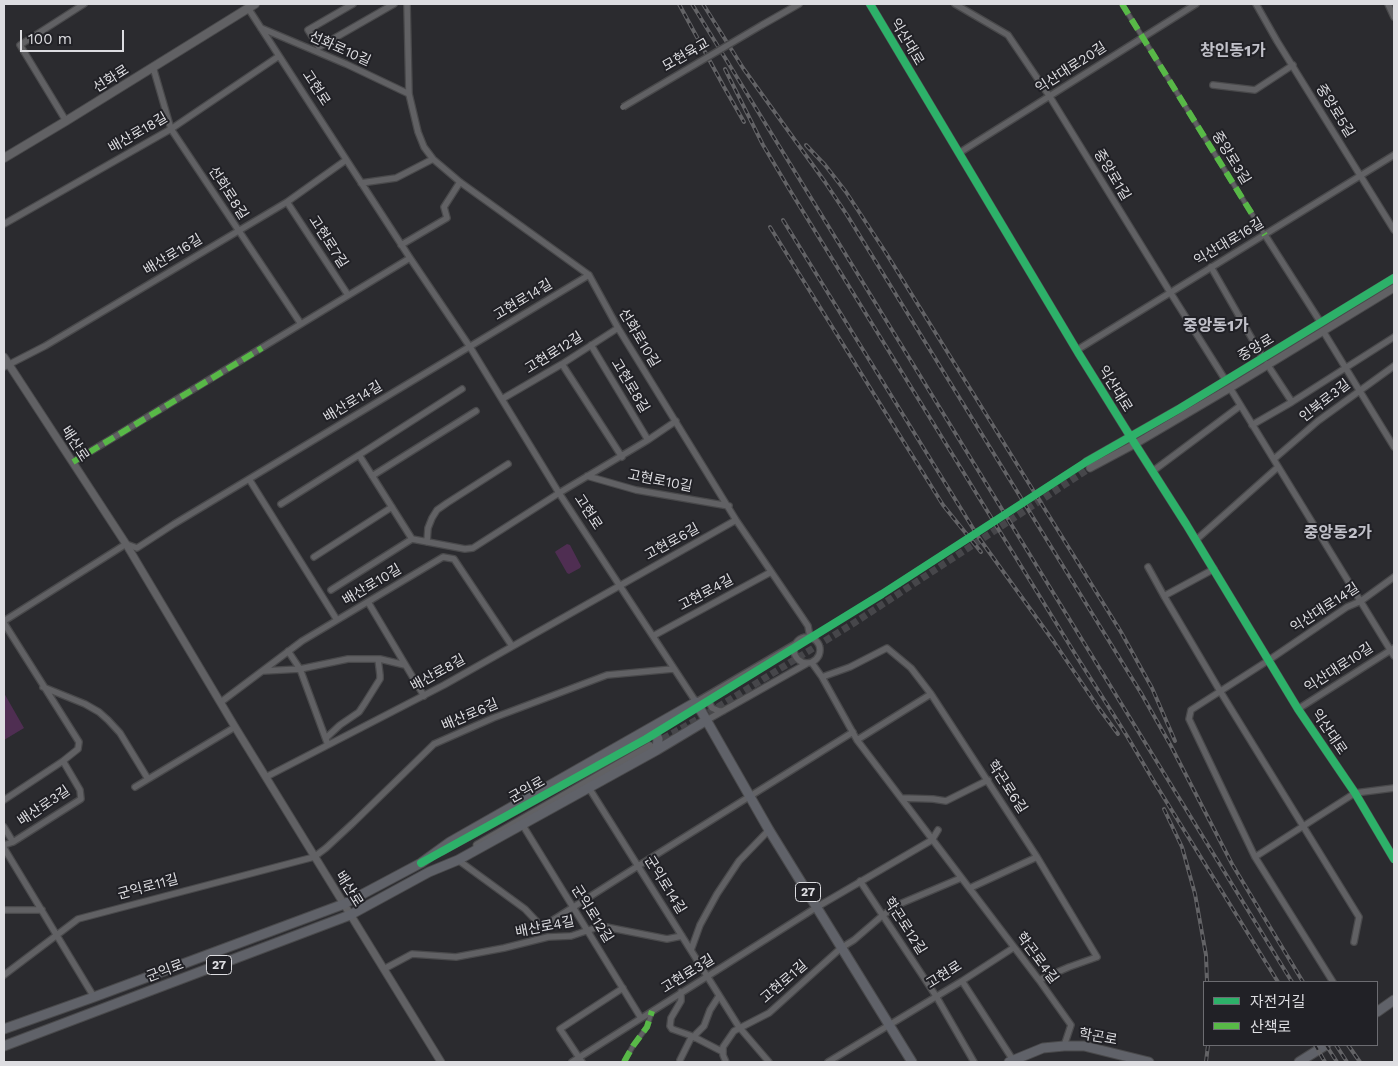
<!DOCTYPE html>
<meta charset="utf-8">
<style>
body{margin:0}
#map{position:relative;width:1398px;height:1066px;overflow:hidden;background:#2b2b2f;font-family:"Work Sans","Noto Sans KR",sans-serif}
canvas{display:block}
.frame{position:absolute;inset:0;border:5px solid #dddde1;pointer-events:none}
.legend{position:absolute;left:1203px;top:981px;width:175px;height:65px;box-sizing:border-box;background:#212126;border:1px solid #6c6c71;margin:0;padding:6px 9px;list-style:none;font-size:15px;color:#dddde1}
.legend li{display:flex;align-items:center;gap:10px;height:25px}
.legend b{width:25px;border:1px solid #6c6c71}
.scale{position:absolute;left:20px;top:30px;width:104px;height:22px;box-sizing:border-box;border:2px solid #dddde1;border-top:0;padding-left:6px;font-size:15px;line-height:18px;white-space:nowrap;color:#dddde1;-webkit-text-stroke:4px #212126;paint-order:stroke}
</style>
<div id="map">
<canvas width="1398" height="1066"></canvas>
<div class="frame"></div>
<ul class="legend">
<li><b style="height:6px;background:#2db169"></b>자전거길</li>
<li><b style="height:6px;background:#58b947"></b>산책로</li>
</ul>
<div class="scale">100 m</div>
</div>
<script>
const ctx = document.querySelector('canvas').getContext('2d');
ctx.lineJoin = 'round';
function fill(path, color) { ctx.fillStyle = color; ctx.fill(path, 'evenodd'); }
const toPath = rows => new Path2D(rows.map(r => 'M' + r).join(''));
function trace(path, color, width, dash) { ctx.strokeStyle = color; ctx.lineWidth = width; ctx.lineCap = dash ? 'butt' : 'round'; ctx.setLineDash(dash || []); ctx.stroke(path); }
function drawText(font, color, halo, rows, align = 'center') {
  ctx.font = font + ' "Work Sans","Noto Sans KR",sans-serif'; ctx.lineWidth = 4; ctx.setLineDash([]); ctx.textBaseline = 'middle'; ctx.strokeStyle = halo; ctx.fillStyle = color; for (const [text, x, y, turn = 0] of rows) {
    ctx.save(); ctx.translate(x, y); ctx.rotate((+turn || 0) * Math.PI / 180); ctx.textAlign = isNaN(turn) ? turn : align; if (halo) ctx.strokeText(text, 0, 0); ctx.fillText(text, 0, 0); ctx.restore();
  }
}
fill(toPath([
 [567,544,570,545,581,566,580,568,569,574,567,573,555,552,556,551],
 [4,693,24,728,4,740]
]), '#4f2e52');
trace(toPath([
 [646,739,882,594,1086,462],
 [654,744,705,715,854,623,1090,468]
]), '#46464a', 7, [7, 3.5]);
const pedestrian = toPath([
 [1122,4,1265,235],
 [624,1062,633,1046,647,1027,652,1011]
]);
const minor = toPath([
 [353,4,308,30,319,47,394,4],
 [407,4,409,94,418,132,424,147,433,159,460,182,589,275,618,328,736,520,802,617,808,626,810,637],
 [955,4,1008,35,1050,97,1170,292,1226,381],
 [1256,4,1277,41,1394,230],
 [1388,4,1394,17],
 [248,8,410,258,470,347,559,493,696,702,795,644],
 [762,25,799,4],
 [261,28,346,64,409,94],
 [153,67,171,129,301,324],
 [1213,85,1255,90,1293,65],
 [66,121,20,45,84,4],
 [959,153,1196,4],
 [361,183,396,178,433,159],
 [287,202,348,295],
 [4,224,171,129,279,56],
 [1265,235,1321,323],
 [401,245,447,218,444,207,460,182],
 [1211,267,1263,358],
 [1323,331,1394,447],
 [591,345,648,440],
 [1077,350,1394,155],
 [562,364,622,457],
 [1267,364,1292,402],
 [4,367,45,346,287,202,346,160],
 [1230,388,1394,656],
 [502,399,562,364,618,328],
 [1252,425,1292,402,1394,337],
 [359,455,462,389],
 [1274,459,1318,421,1394,366],
 [73,462,410,258],
 [1153,471,1240,406],
 [372,476,476,411],
 [587,476,636,490,729,506],
 [249,479,337,620],
 [281,504,359,455,412,539],
 [1196,540,1278,467],
 [427,542,428,528,432,518,437,510,447,503,508,464],
 [314,557,392,507],
 [1148,567,1164,596,1220,691,1359,917,1354,942],
 [331,590,412,539,465,549,473,548,559,493,648,440,676,421],
 [1164,596,1214,569],
 [368,602,424,696],
 [4,621,126,544,137,548,174,524,589,275],
 [4,623,79,742,78,749,63,761,4,800],
 [653,636,771,572],
 '794 650a13 13 0 1 1 26 0a13 13 0 1 1-26 0Z',
 [288,651,300,669,328,745],
 [812,663,822,677,857,740,1039,980,1071,1025,1064,1046],
 [263,671,300,669,348,659,380,659,405,665],
 [822,677,850,667,887,648,911,668,931,694,1037,857,1097,957,1069,967,1039,980],
 [43,687,85,704,99,712,108,720,120,733,148,779],
 [712,693,709,702,712,708,719,711,723,711],
 [221,702,302,641,443,557,454,559,512,646],
 [1298,709,1394,648],
 [707,720,806,664],
 [326,738,340,725,359,712,365,703,380,679,380,675,378,659],
 [857,740,931,694],
 [266,777,444,685,736,520],
 [135,787,235,727],
 [589,788,739,1027,769,1062],
 [901,798,933,799,946,801,988,780],
 [522,824,641,1018],
 [4,827,13,842],
 [4,845,13,842,81,799,80,790,63,761],
 [4,848,94,997],
 [1255,857,1355,793,1394,788],
 [458,860,525,909,542,927,638,866,853,732],
 [860,881,936,996,974,1062],
 [970,888,1037,857],
 [4,910,42,910],
 [691,950,700,925,717,894,739,861,769,830],
 [384,969,412,954,456,957,504,948,548,937,571,936,601,926,667,939,682,936],
 [4,975,78,919,314,857,326,848,353,823,434,744,493,718,607,675,673,669],
 [962,981,1013,1060],
 [1333,982,1255,857,1189,719,1191,710,1269,660,1347,607,1361,601,1394,577],
 [681,992,681,1001,671,1018,670,1026,672,1029,692,1036,723,1052],
 [695,1038,696,1034,704,1026,710,1010,719,996],
 [680,1060,692,1036],
 [572,1062,817,907,932,840,938,830],
 [582,1062,560,1029,623,988],
 [726,1062,723,1055,723,1047,734,1031,769,1013,841,948,854,940,883,915,902,903,961,878],
 [828,1062,962,981,1013,948]
]);
const tertiary = toPath([
 [870,4,1079,354,1135,444,1186,524,1298,709,1355,793,1394,859],
 [4,357,126,544,235,727,441,1062],
 [1086,462,1179,409,1394,278],
 [1090,468,1135,444,1230,388,1394,288],
 [477,845,650,746],
 [442,851,646,739]
]);
const secondary = toPath([
 [4,158,66,121,255,4]
]);
const primary = toPath([
 [646,731,652,731,655,734,658,739,657,750],
 [1377,1012,1394,1000],
 [4,1029,94,997,344,904,421,863,450,842,696,702,769,830,912,1062],
 [4,1046,350,915,429,872,458,860,657,750,707,720],
 [1009,1062,1043,1048,1064,1046,1084,1046,1149,1062],
 [1299,1062,1326,1045]
]);
trace(pedestrian, '#49494b', 6);
trace(minor, '#49494b', 8);
trace(tertiary, '#49494b', 9);
trace(secondary, '#49494b', 10);
trace(primary, '#49494b', 11);
trace(pedestrian, '#616164', 4);
trace(minor, '#616164', 5.5);
trace(tertiary, '#616164', 7);
trace(secondary, '#616164', 8);
trace(primary, '#606269', 9);
const rail = toPath([
 [679,4,724,87,744,122],
 [692,4,1292,982],
 [703,4,743,68,825,182,847,215,1141,693,1171,746,1232,864,1303,982],
 [725,69,763,145,791,192,1077,657,1127,736,1153,780,1278,982],
 [806,145,825,165,846,192,886,253,1121,632,1152,688,1175,741],
 [783,220,979,538,1054,642,1098,707,1118,734],
 [770,227,943,505,981,552],
 [1164,809,1182,847,1195,894,1206,955,1207,982],
 [1315,1045,1325,1062],
 [1326,1045,1337,1062],
 [1336,1045,1347,1062],
 [1348,1045,1360,1062],
 [1206,1062,1208,1045]
]);
trace(rail, '#636366', 4);
trace(rail, '#212126', 2, [5.5]);
const minorBridge = toPath([
 [623,107,762,25]
]);
trace(minorBridge, '#49494b', 8, []);
trace(minorBridge, '#616164', 5.5);
trace(toPath([
 [1122,4,1265,235],
 [73,462,262,348],
 [624,1062,633,1046,647,1027,652,1011]
]), '#58b947', 6, [12, 6]);
trace(toPath([
 [870,4,1079,354,1135,444,1186,524,1298,709,1355,793,1394,859],
 [421,863,646,739,882,594,1086,462,1179,409,1394,278]
]), '#2db169', 8);
for (const [x, y, w] of [
 [808,892,25],
 [219,965,25]
]) { const box = new Path2D(); box.roundRect(x - w / 2, y - 9.5, w, 19, 4); ctx.fillStyle = '#212126'; ctx.fill(box); trace(box, '#dddde1', 1); }
drawText('bold 12px', '#dddde1', null, [
 ["27",808,892],
 ["27",219,965]
]);
drawText('14px', '#dddde1', '#212126', [
 ["익산대로",907,42,59],
 ["선화로10길",340,49,24],
 ["모현육교",686,55,-30],
 ["익산대로20길",1071,68,-33],
 ["선화로",111,79,-32],
 ["고현로",316,88,57],
 ["중앙로5길",1335,111,58],
 ["배산로18길",138,133,-30],
 ["중앙로3길",1231,158,58],
 ["중앙로1길",1112,175,59],
 ["선화로8길",228,193,57],
 ["고현로7길",328,242,57],
 ["익산대로16길",1229,242,-31],
 ["배산로16길",173,255,-31],
 ["고현로14길",523,300,-31],
 ["선화로10길",639,338,59],
 ["중앙로",1256,348,-31],
 ["고현로12길",554,353,-32],
 ["고현로8길",630,386,59],
 ["익산대로",1115,389,58],
 ["인북로3길",1325,401,-38],
 ["배산로14길",353,402,-31],
 ["배산로",75,444,57],
 ["고현로10길",660,481,11],
 ["고현로",588,512,57],
 ["고현로6길",672,542,-29],
 ["배산로10길",372,585,-31],
 ["고현로4길",706,593,-28],
 ["익산대로14길",1325,608,-33],
 ["익산대로10길",1339,668,-33],
 ["배산로8길",438,673,-29],
 ["배산로6길",470,715,-23],
 ["익산대로",1329,732,56],
 ["학곤로6길",1007,787,57],
 ["군익로",527,790,-29],
 ["배산로3길",44,806,-34],
 ["군익로14길",665,885,58],
 ["군익로11길",148,887,-15],
 ["배산로",349,889,58],
 ["군익로12길",592,914,58],
 ["학곤로12길",905,926,57],
 ["배산로4길",545,927,-11],
 ["학곤로4길",1037,958,53],
 ["군익로",165,971,-21],
 ["고현로3길",688,974,-32],
 ["고현로",944,975,-32],
 ["고현로1길",784,982,-41],
 ["학곤로",1098,1037,10]
]);
drawText('bold 16px', '#c1c1c9', '#212126', [
 ["창인동1가",1233,51],
 ["중앙동1가",1216,326],
 ["중앙동2가",1338,533]
]);
</script>
